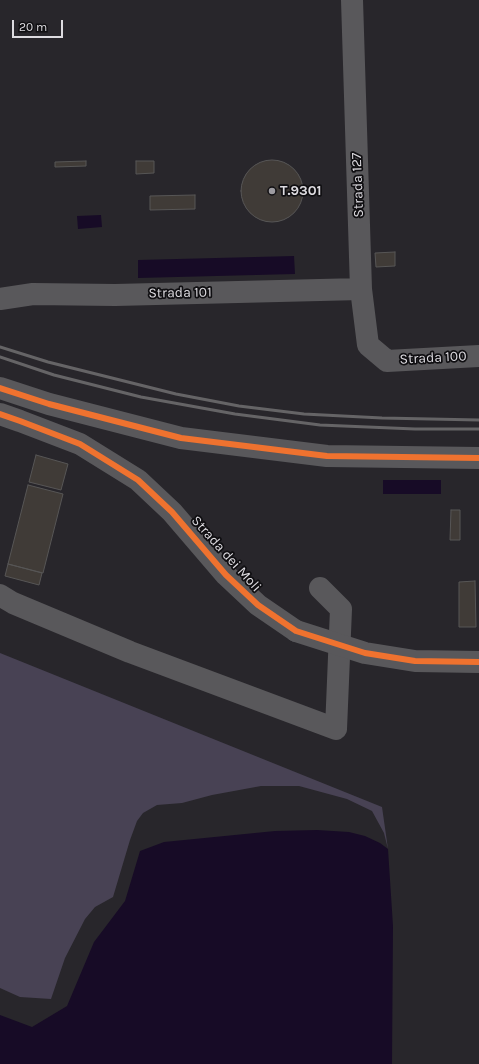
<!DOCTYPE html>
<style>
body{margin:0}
#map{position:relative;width:479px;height:1064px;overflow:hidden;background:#28262b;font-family:Karla,sans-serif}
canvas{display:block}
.scale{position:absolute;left:12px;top:20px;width:51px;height:18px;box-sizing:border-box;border:2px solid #dddbe0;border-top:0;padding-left:5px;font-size:12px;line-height:14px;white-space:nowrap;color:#dddbe0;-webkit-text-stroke:3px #100f12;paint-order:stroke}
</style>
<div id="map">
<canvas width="479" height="1064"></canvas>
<div class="scale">20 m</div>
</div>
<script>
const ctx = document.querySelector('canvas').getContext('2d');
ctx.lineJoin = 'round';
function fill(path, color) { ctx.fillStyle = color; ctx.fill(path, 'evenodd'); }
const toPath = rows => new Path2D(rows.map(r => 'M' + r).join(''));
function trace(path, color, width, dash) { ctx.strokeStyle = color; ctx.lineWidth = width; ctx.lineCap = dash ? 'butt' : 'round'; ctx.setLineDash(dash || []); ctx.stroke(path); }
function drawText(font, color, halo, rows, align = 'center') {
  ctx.font = font + ' Karla,sans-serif'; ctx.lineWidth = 3.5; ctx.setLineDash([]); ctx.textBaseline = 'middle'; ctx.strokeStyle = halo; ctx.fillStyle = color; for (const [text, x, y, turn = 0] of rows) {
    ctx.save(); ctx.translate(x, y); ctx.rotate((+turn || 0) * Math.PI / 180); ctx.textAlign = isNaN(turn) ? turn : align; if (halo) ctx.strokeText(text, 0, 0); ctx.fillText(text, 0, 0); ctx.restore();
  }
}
fill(toPath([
 [0,653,382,807,388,849,384,833,372,811,347,799,299,786,261,786,212,795,182,803,157,805,143,813,137,821,130,840,113,897,95,907,85,919,65,958,51,999,20,997,0,988]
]), '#484254');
fill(toPath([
 [101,215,102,227,78,229,77,216],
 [294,256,295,274,138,278,138,260],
 [383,480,441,480,441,494,383,494],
 [317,830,349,832,365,836,380,843,388,849,393,926,392,1064,0,1064,0,1015,32,1027,67,1006,94,942,125,901,140,851,164,842,275,831]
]), '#170b26');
const building = toPath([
 '241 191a31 31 0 1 1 62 0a31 31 0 1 1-62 0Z',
 [86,161,86,166,55,167,55,162,86,161],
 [136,161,154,161,154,173,136,174,136,161],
 [195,195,195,209,150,210,150,196,195,195],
 [395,252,395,266,376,267,375,253,395,252],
 [36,455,68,464,61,490,29,482,36,455],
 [28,485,63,494,43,573,8,564,28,485],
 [451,510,460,510,460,540,450,540,451,510],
 [8,564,42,573,39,585,5,576,8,564],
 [475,581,476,627,459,627,459,582,475,581]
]);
fill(building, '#403b37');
trace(building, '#575656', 1);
trace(toPath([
 [352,0,361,289,368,345,387,361,479,356],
 [0,299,33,294,115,295,361,289],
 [0,388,49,404,181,438,327,456,479,458],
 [0,414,20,421,80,444,138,480,172,512,226,575,258,605,296,631],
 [0,595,13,603,130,652,336,729,341,609,320,588]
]), '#59585b', 22);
trace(toPath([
 [0,347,48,362,176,394,239,406,304,414,382,418,479,420],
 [0,357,54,375,141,397,235,414,320,425,415,429,479,429]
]), '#656466', 3);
trace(toPath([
 [296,631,365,653,415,661,479,662]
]), '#59585b', 22);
trace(toPath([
 [0,388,49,404,181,438,327,456,479,458],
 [0,414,20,421,80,444,138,480,172,512,226,575,258,605,296,631,365,653,415,661,479,662]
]), '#ef722f', 6);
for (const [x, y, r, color] of [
 [272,191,4,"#9e9ca1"]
]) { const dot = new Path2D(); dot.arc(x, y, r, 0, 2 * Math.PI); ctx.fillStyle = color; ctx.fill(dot); trace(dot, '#100f12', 1.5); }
drawText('14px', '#dddbe0', '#100f12', [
 ["Strada 127",358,185,-92],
 ["Strada 101",180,293,-1],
 ["Strada 100",433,358,-3],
 ["Strada dei Moli",226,554,48]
]);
drawText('bold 14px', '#dddbe0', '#100f12', [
 ["T.9301",280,191]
], 'left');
</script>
